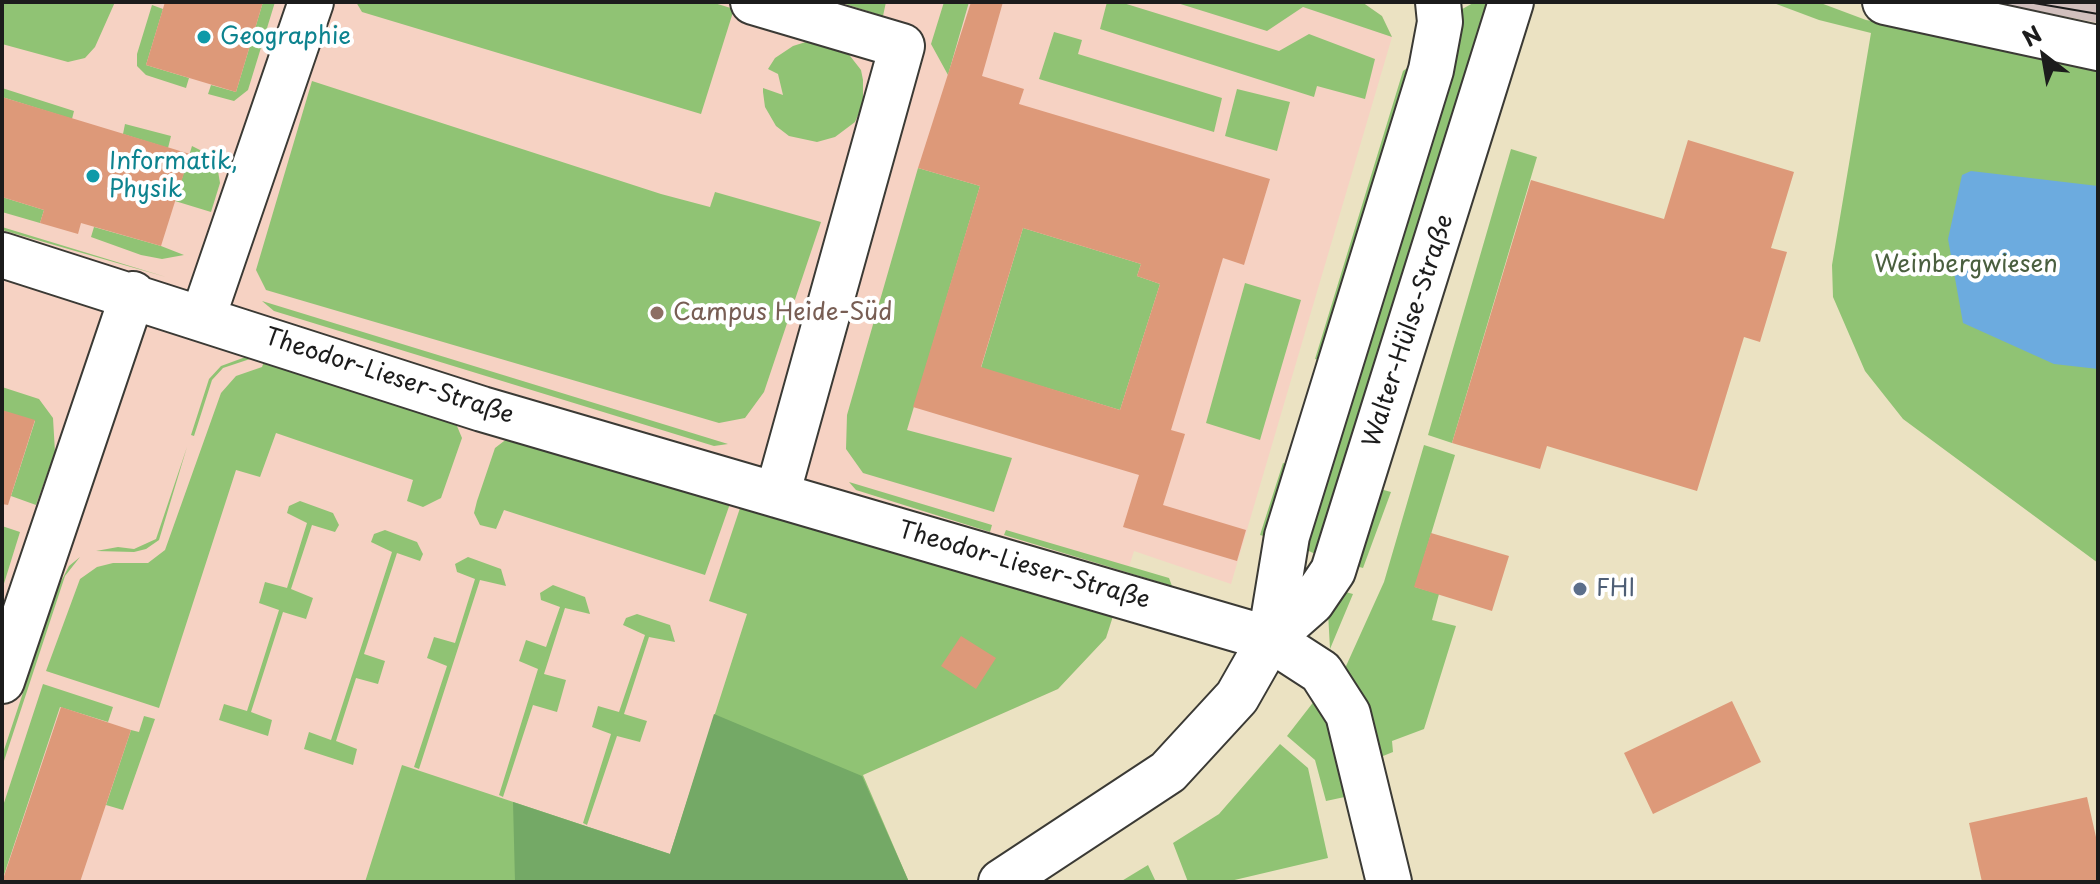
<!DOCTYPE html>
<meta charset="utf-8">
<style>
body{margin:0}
#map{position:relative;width:2100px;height:884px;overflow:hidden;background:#ebe2c2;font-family:"Playpen Sans",sans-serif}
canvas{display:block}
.frame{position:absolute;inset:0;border:4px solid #1c1c1c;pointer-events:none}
.north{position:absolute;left:2004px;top:16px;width:80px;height:80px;-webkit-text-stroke:6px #fff;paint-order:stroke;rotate:329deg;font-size:22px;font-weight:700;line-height:32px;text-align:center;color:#1c1c1c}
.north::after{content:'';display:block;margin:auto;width:28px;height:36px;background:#1c1c1c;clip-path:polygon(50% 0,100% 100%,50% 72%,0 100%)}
</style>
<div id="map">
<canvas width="2100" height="884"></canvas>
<div class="frame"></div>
<div class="north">N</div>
</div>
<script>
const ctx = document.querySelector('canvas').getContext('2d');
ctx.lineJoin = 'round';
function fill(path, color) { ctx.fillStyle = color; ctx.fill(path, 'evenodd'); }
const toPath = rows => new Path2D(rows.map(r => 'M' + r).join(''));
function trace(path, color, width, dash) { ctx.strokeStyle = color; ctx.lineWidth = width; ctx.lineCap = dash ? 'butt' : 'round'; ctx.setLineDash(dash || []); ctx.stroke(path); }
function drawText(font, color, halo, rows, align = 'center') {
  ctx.font = font + ' "Playpen Sans",sans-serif'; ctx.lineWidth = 8; ctx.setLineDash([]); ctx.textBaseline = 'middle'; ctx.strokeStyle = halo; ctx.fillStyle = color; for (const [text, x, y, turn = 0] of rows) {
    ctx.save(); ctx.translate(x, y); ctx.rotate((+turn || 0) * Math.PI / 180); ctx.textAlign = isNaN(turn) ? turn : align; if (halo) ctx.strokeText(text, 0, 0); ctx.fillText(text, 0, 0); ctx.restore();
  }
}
fill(toPath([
 [2,2,1362,2,1382,16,1392,37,1231,584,1134,551,1106,638,1058,689,863,775,909,882,2,882]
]), '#f6d2c3');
fill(toPath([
 [1985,2,2098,2,2098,23,2033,10]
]), '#d1bfbd');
fill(toPath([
 [2,2,115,2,95,47,85,58,68,62,2,44],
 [263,2,275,2,248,90,234,101,208,94,211,85,236,92],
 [356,2,711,2,734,9,701,114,362,12],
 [839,2,886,2,883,16],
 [944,2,969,2,948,75,931,44],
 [1107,2,1120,2,1279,51,1309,34,1375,59,1365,99,1317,86,1314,97,1100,29],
 [1174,2,1362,2,1382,16,1392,37,1303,7,1267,31],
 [1475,2,1491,5,1322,557,1300,547,1455,13],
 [1771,2,1818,2,1866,20,1981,39,2098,68,2098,563,1903,419,1865,371,1833,297,1832,265,1871,33,1819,20],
 [152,5,163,9,146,65,189,78,186,88,146,75,137,66,137,54],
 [1054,32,1082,40,1078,54,1222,98,1214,132,1039,79],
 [812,40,847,52,861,70,863,80,863,104,855,122,835,137,817,142,789,136,776,126,765,107,763,92,763,88,783,95,778,74,768,69,775,58,793,46],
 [1407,68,1411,75,1326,361,1315,359,1403,71],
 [312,81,661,194,710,207,715,192,821,222,764,392,745,418,719,423,266,290,256,270],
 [2,88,74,111,72,119,2,97],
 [1237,89,1290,102,1277,151,1225,136],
 [125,124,171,136,168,148,123,134],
 [192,146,212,156,218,171,220,183,211,212,175,201],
 [1511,149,1537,157,1452,443,1428,435],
 [918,168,980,186,907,430,1012,458,994,512,863,473,846,449,847,415],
 [2,197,44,210,40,223,2,212],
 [2,227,166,277,2,230],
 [94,227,161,246,184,255,162,259,141,255,91,237],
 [1023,228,1141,264,1137,276,1160,284,1120,410,981,368],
 [1245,283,1301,300,1260,440,1206,423],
 [262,301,728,444,714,446,274,311],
 [251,355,250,359,223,368,212,380,194,436,191,435,209,379,221,366],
 [266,356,454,419,462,438,441,498,423,507,407,501,413,480,276,433,260,477,236,470,159,708,46,671,80,579,97,567,113,563,148,563,165,550,221,393,236,376,262,367],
 [2,387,39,399,53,418,55,452,36,505,11,496,35,421,2,411],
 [508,438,732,498,705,575,504,510,496,529,480,525,474,513,477,501,495,448],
 [1424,445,1455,455,1415,587,1439,594,1432,620,1456,626,1424,729,1392,741,1393,752,1378,758,1342,675,1384,582],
 [187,447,159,540,146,549,134,552,96,551,118,547,134,549,156,539],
 [1283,463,1295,466,1274,539,1260,535],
 [849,482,992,525,990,532,856,490],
 [1380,489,1391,492,1363,568,1349,564],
 [300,501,333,513,339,525,335,532,312,525,291,589,313,598,306,619,283,612,251,712,272,720,268,736,219,720,224,704,247,711,279,610,259,603,265,582,287,588,307,523,287,513,289,506],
 [742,502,1114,613,1106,638,1058,689,863,775,909,882,365,882,402,765,670,854,747,614,709,601],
 [2,526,20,532,2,590],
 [385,530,417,542,423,554,420,561,397,553,364,654,385,661,378,684,356,678,336,741,357,749,353,765,304,749,309,732,331,740,392,552,371,542,374,534],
 [1006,530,1169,578,1172,586,1004,535],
 [80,557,65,576,2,767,2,756,58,587,69,566],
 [468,557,501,569,506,586,480,580,419,769,414,767,447,666,427,658,434,637,455,643,475,579,457,572,455,564],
 [553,585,585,597,590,614,565,608,544,674,566,680,557,712,533,705,503,797,499,795,538,669,519,661,526,640,546,647,560,607,541,600,540,593],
 [1334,589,1353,594,1330,649,1328,612],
 [637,614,670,625,675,642,649,637,624,714,647,721,640,742,617,736,587,825,583,823,611,734,592,727,598,706,619,712,645,635,623,625,626,618],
 [43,684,113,707,108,722,60,707,2,881,2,809],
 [1315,700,1334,721,1354,795,1326,801,1315,760,1287,736],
 [144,716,155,719,123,810,106,805,131,730,139,732],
 [1280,744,1308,768,1328,858,1226,882,1188,882,1173,843,1219,814],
 [1148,865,1156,882,1120,882]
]), '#90c374');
fill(toPath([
 [714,714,862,776,909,882,515,882,513,802,670,854]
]), '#74a966');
fill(toPath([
 [1971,171,2098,186,2098,369,2054,364,1963,323,1948,239,1962,175]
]), '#6cabdf');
fill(toPath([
 [165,2,263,2,236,92,146,65],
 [971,2,1003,2,982,76,1024,89,1019,104,1270,179,1244,265,1223,258,1171,430,1185,434,1163,505,1246,530,1237,561,1123,527,1139,475,913,407,980,186,918,168],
 [1023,228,1141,264,1137,276,1160,284,1120,410,981,367],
 [2,97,190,154,161,246,81,223,78,234,40,223,44,210,2,197],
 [1688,140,1794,172,1771,248,1787,252,1760,342,1744,337,1697,491,1547,446,1540,469,1452,443,1531,180,1664,219],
 [2,410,35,420,8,505,2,504],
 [1431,533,1509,556,1492,611,1414,587],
 [961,636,996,658,976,689,941,666],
 [1732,701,1761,762,1653,814,1624,753],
 [61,707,131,730,80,882,2,882],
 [2087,797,2098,846,2098,882,1982,882,1969,823]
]), '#dd9979');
const minor = toPath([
 [753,2,902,46,777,495],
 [2,255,482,409,1270,639,1321,672,1348,714,1389,882],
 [203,317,311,2],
 [1270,639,1312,602,1333,571,1511,2],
 [2,681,133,294],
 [1001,882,1168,772,1237,697,1270,639,1287,536,1431,70,1440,22,1438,2]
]);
const major = toPath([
 [1885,2,2098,48]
]);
trace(minor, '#3b3a35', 48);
trace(major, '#3b3a35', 48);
trace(minor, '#fff', 44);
trace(major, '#fff', 44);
trace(toPath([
 [2028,2,2098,14]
]), '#1c1c1c', 2);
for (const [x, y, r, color] of [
 [204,37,8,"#0f9aa8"],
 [93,176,8,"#0f9aa8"],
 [657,313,8,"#8d6e63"],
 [1580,589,8,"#5c6f8a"]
]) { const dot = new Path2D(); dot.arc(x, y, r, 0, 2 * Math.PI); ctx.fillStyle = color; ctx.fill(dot); trace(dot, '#fff', 3); }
drawText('24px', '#0d838f', '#fff', [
 ["Geographie",220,37],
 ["Informatik,",109,162],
 ["Physik",109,190]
], 'left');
drawText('24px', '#4a5f3f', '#fff', [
 ["Weinbergwiesen",1966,265]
]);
drawText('24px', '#785e54', '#fff', [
 ["Campus Heide-Süd",673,313]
], 'left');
drawText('24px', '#1c1c1c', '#fff', [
 ["Walter-Hülse-Straße",1409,331,-72],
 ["Theodor-Lieser-Straße",389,377,18],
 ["Theodor-Lieser-Straße",1024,566,16]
]);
drawText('24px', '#4e5e75', '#fff', [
 ["FHI",1596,589]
], 'left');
</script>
